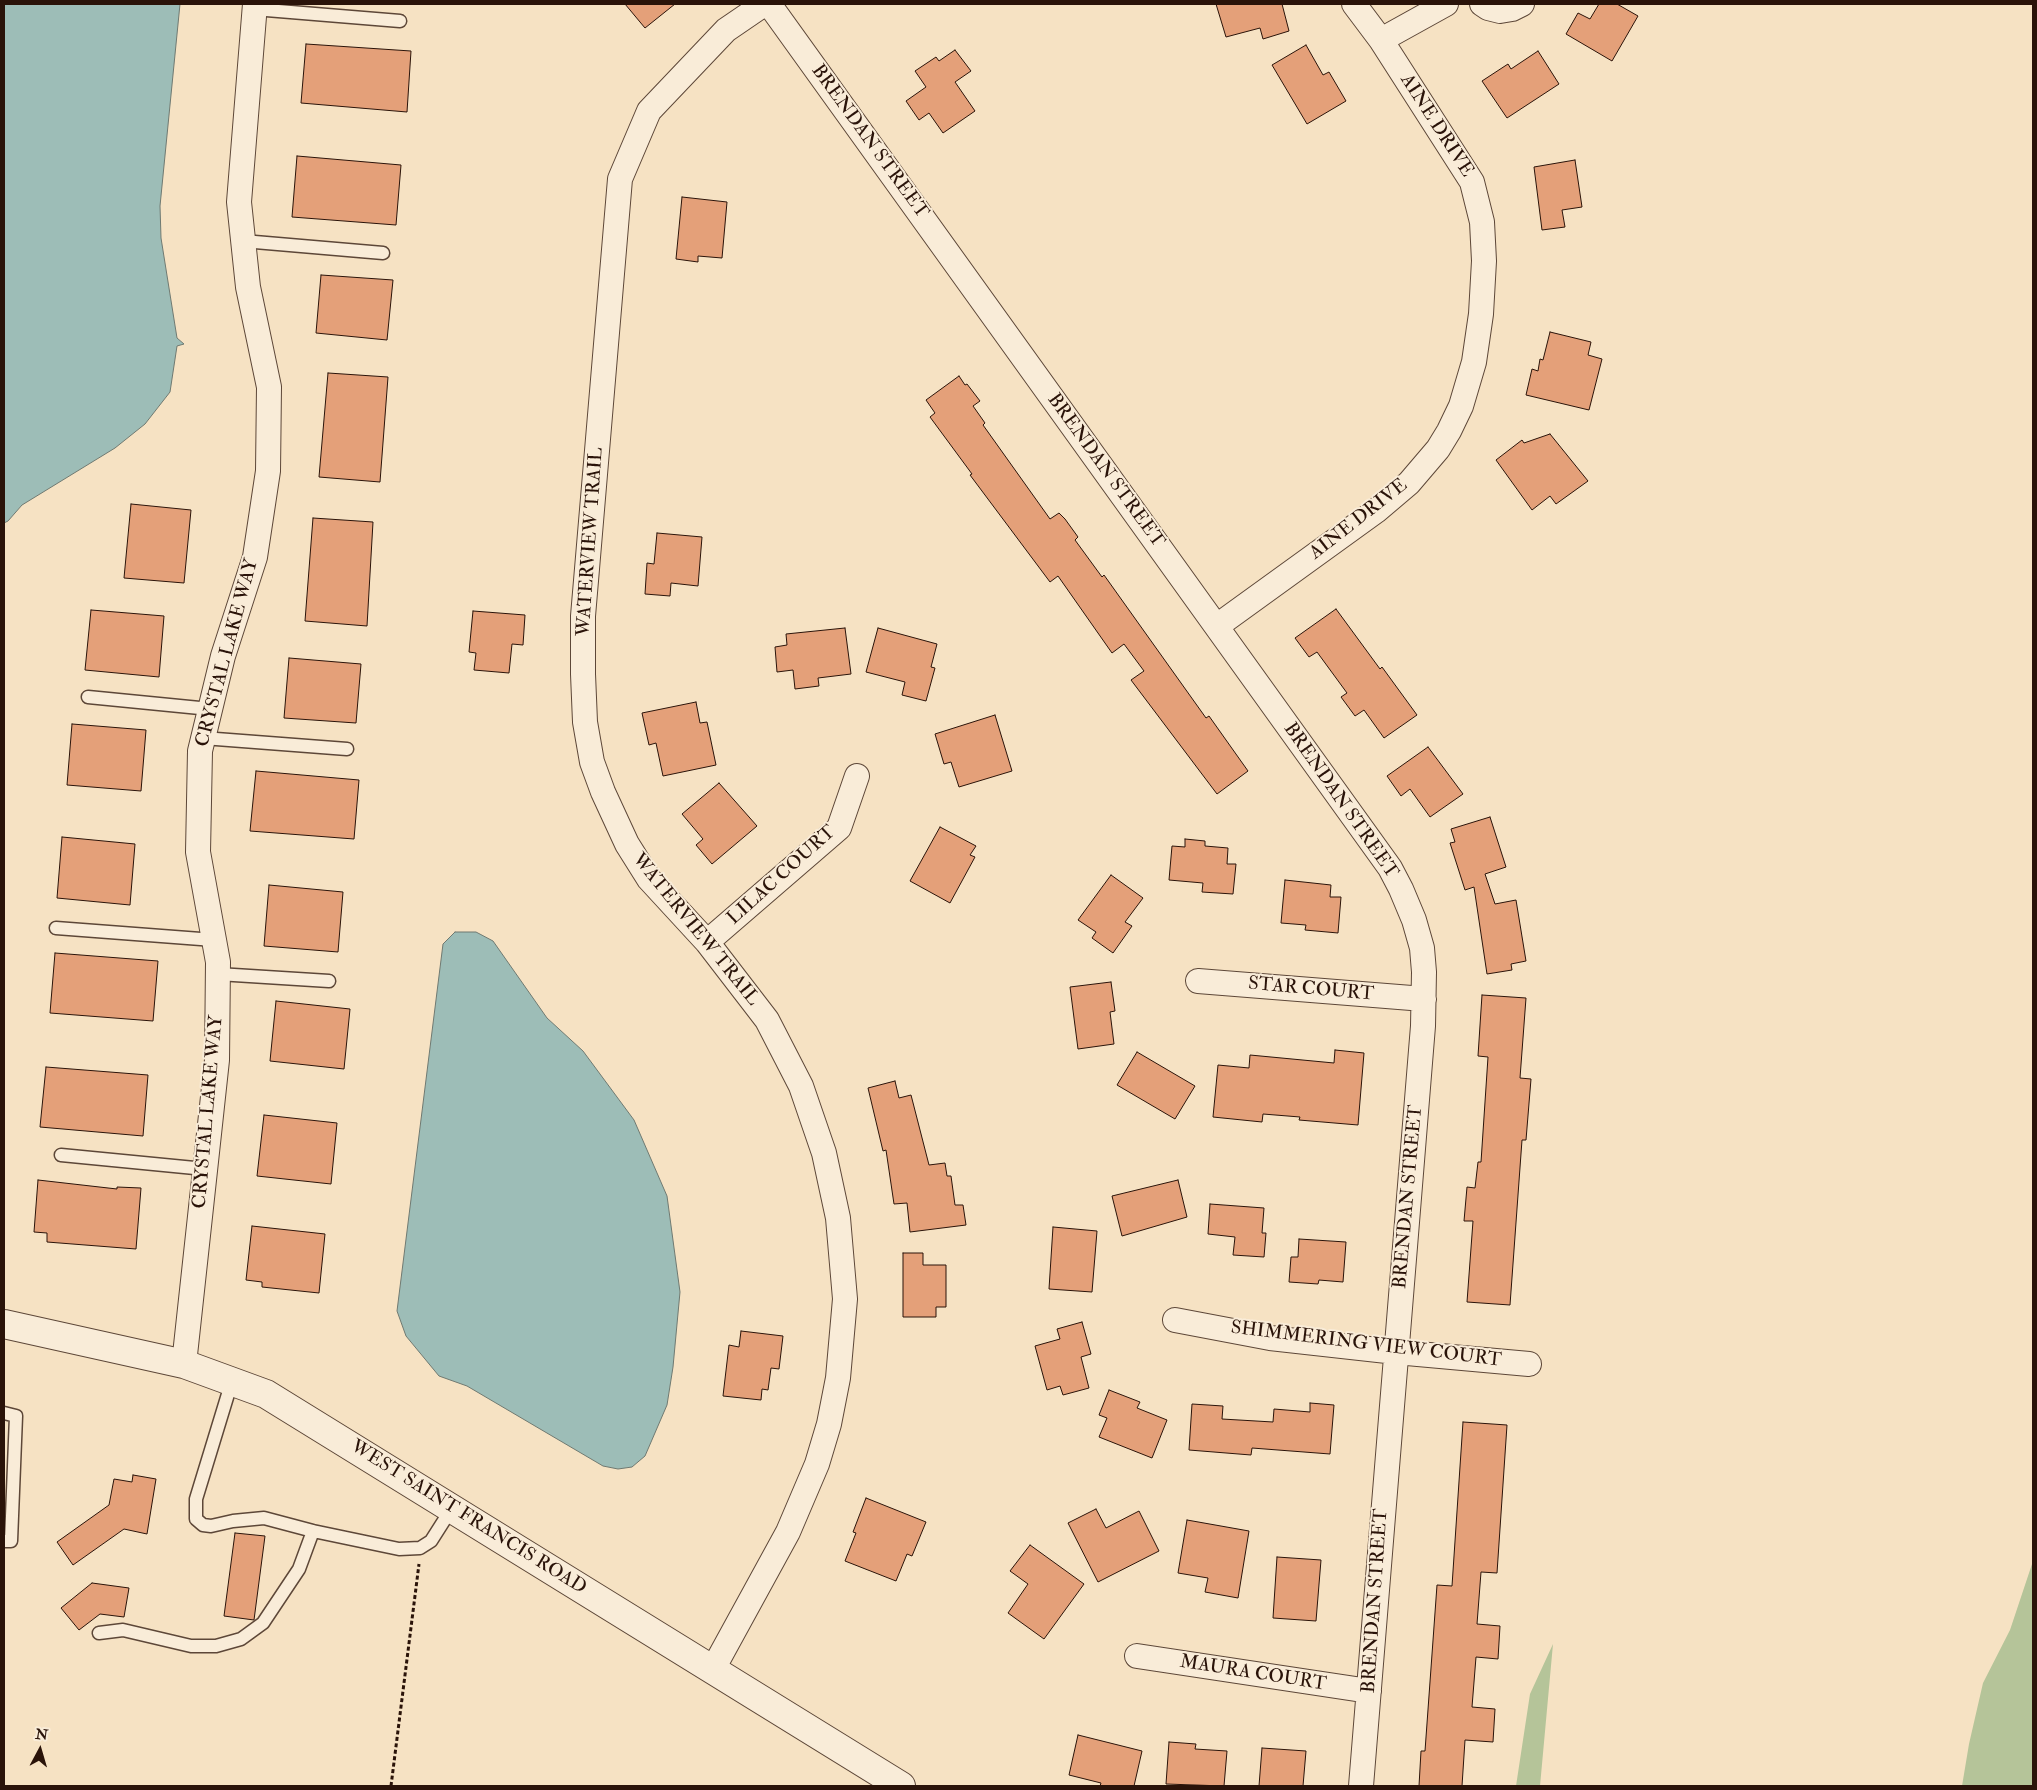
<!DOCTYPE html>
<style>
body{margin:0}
#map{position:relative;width:2037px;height:1790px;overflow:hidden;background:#f6e2c3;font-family:"IM FELL Double Pica",serif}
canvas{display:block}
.frame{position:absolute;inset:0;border:5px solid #2a1309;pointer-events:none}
.north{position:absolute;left:15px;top:1725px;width:50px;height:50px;-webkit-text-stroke:4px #f9ecd8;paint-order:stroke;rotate:6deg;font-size:14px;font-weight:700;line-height:20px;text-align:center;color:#2a1309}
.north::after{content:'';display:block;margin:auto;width:18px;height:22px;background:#2a1309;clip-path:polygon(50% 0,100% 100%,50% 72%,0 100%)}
</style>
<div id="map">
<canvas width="2037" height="1790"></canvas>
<div class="frame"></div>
<div class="north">N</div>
</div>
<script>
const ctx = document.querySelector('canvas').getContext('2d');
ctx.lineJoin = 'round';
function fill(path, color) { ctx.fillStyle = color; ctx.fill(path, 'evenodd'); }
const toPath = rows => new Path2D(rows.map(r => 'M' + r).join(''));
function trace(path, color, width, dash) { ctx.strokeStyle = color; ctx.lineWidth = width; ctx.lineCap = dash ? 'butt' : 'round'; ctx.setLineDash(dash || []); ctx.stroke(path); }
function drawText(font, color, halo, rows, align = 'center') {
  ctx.font = font + ' "IM FELL Double Pica",serif'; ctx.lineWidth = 4; ctx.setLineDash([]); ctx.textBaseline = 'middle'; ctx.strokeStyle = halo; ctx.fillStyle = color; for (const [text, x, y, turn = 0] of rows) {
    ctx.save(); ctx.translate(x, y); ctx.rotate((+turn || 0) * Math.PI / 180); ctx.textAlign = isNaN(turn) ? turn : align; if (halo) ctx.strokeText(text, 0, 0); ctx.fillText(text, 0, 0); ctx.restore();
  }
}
fill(toPath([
 [2033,1561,2033,1786,1962,1786,1969,1744,1983,1683,2010,1630],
 [1553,1644,1540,1786,1516,1786,1530,1694]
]), '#b5c499');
const water = toPath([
 [4,4,180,4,160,206,161,238,177,338,184,344,177,346,170,392,145,424,115,448,22,505,8,521,4,523,4,4],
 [455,932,476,932,493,941,547,1018,583,1051,634,1120,667,1196,680,1292,673,1367,667,1405,645,1456,632,1467,618,1469,603,1466,467,1386,439,1376,406,1336,397,1311,443,944,455,932]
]);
fill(water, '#9dbdb7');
trace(water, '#6f7971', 1);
const building = toPath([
 [625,4,675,4,645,28,625,4],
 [1216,4,1282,4,1289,31,1263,39,1260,28,1226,37,1216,4],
 [1599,4,1617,4,1638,16,1612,61,1566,34,1578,13,1590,19,1599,4],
 [306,44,411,51,407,112,301,103,306,44],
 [1306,45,1323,75,1329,72,1346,101,1307,124,1272,65,1306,45],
 [955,50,971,71,955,82,975,111,943,133,929,113,919,120,906,101,926,87,915,71,936,57,939,61,955,50],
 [1538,51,1559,84,1507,118,1482,81,1508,64,1511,69,1538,51],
 [297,156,401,165,396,225,292,217,297,156],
 [1575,160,1582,207,1562,210,1565,227,1542,230,1534,167,1575,160],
 [682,197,727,202,722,258,698,256,698,262,676,259,682,197],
 [321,275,393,280,387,340,316,333,321,275],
 [1550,332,1591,342,1588,355,1602,359,1589,410,1526,395,1532,369,1538,371,1540,359,1543,360,1550,332],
 [328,373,388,377,380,482,319,477,328,373],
 [959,376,965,385,967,384,980,401,973,406,985,423,983,425,1050,519,1059,513,1065,519,1078,537,1075,540,1102,577,1104,575,1206,718,1209,716,1248,771,1217,794,1131,680,1144,671,1124,644,1112,653,1058,576,1050,582,970,475,972,474,930,417,935,413,926,400,959,376],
 [1550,434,1588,481,1556,504,1550,496,1532,510,1496,460,1522,440,1524,443,1550,434],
 [131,504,191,510,184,583,124,578,131,504],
 [313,518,373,522,367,626,305,621,313,518],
 [657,533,702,537,698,586,671,583,670,596,645,594,647,563,654,564,657,533],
 [1336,609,1380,669,1382,667,1417,715,1384,738,1364,710,1355,716,1341,697,1347,693,1317,652,1309,657,1295,638,1336,609],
 [91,610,164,616,159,677,85,670,91,610],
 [473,611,525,615,523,645,512,644,509,673,474,670,476,653,469,652,473,611],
 [845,628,851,674,818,678,819,686,795,689,793,670,777,672,775,647,787,645,786,634,845,628],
 [878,628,937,644,931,667,935,668,926,701,902,695,905,682,866,672,878,628],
 [289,658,361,664,356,723,284,718,289,658],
 [696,702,700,723,707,722,716,765,663,776,656,743,649,745,642,713,696,702],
 [995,715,1012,771,959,787,951,762,944,764,935,734,995,715],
 [72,724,146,730,141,791,67,785,72,724],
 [1428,747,1463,794,1430,817,1410,789,1401,796,1387,776,1428,747],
 [256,771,359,780,354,839,250,831,256,771],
 [719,783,757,826,712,864,696,845,703,839,682,814,719,783],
 [1490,817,1506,867,1485,874,1495,904,1516,900,1526,961,1511,964,1512,970,1487,974,1474,887,1465,890,1450,843,1455,842,1451,829,1490,817],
 [940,827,976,846,970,855,975,857,950,903,910,881,940,827],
 [62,837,135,844,130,905,57,898,62,837],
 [1185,839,1205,841,1205,846,1228,848,1227,864,1236,864,1233,894,1202,892,1203,883,1169,880,1172,846,1185,847,1185,839],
 [1111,875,1143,898,1125,922,1132,926,1113,953,1092,938,1096,932,1078,920,1111,875],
 [1285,880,1331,885,1330,897,1341,897,1338,933,1305,930,1306,925,1281,923,1285,880],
 [269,885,343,892,338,952,264,946,269,885],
 [55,953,158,961,153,1021,50,1013,55,953],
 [1111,982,1115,1011,1110,1012,1114,1044,1078,1049,1070,987,1111,982],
 [1482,995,1526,998,1520,1078,1531,1079,1526,1140,1522,1140,1510,1305,1467,1302,1473,1221,1464,1221,1467,1187,1475,1188,1478,1162,1481,1162,1488,1057,1478,1056,1482,995],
 [276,1001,350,1009,344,1069,270,1061,276,1001],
 [1335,1050,1364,1053,1358,1125,1299,1120,1300,1117,1263,1114,1262,1122,1213,1117,1218,1065,1249,1068,1250,1055,1334,1063,1335,1050],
 [1137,1052,1195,1086,1175,1119,1117,1085,1137,1052],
 [46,1067,148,1075,143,1136,40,1127,46,1067],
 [895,1081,899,1098,911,1095,929,1165,945,1163,947,1176,951,1176,955,1205,963,1205,966,1225,910,1232,907,1203,894,1204,886,1150,883,1151,868,1088,895,1081],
 [264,1115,337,1123,331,1184,257,1176,264,1115],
 [38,1180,117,1189,117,1187,141,1188,136,1249,47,1242,47,1233,34,1232,38,1180],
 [1178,1180,1187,1217,1122,1236,1112,1196,1178,1180],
 [1210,1204,1264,1208,1262,1233,1266,1233,1264,1257,1233,1255,1235,1237,1208,1234,1210,1204],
 [252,1226,325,1234,319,1293,262,1287,262,1282,246,1280,252,1226],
 [1053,1227,1097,1231,1092,1292,1049,1289,1053,1227],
 [1299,1239,1346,1242,1343,1282,1319,1280,1318,1284,1289,1282,1291,1257,1298,1257,1299,1239],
 [903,1253,923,1253,923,1265,946,1265,946,1307,936,1307,936,1317,903,1317,903,1253],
 [1082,1322,1091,1354,1081,1357,1089,1388,1063,1395,1060,1386,1047,1390,1035,1346,1060,1339,1057,1329,1082,1322],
 [741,1331,783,1336,779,1369,771,1368,768,1390,762,1389,761,1400,723,1396,729,1345,739,1347,741,1331],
 [1109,1390,1140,1402,1137,1408,1167,1420,1152,1458,1099,1437,1107,1418,1099,1415,1109,1390],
 [1310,1403,1334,1405,1330,1454,1252,1448,1251,1455,1189,1450,1192,1404,1223,1406,1222,1419,1273,1422,1274,1409,1310,1412,1310,1403],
 [1463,1422,1507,1425,1497,1573,1481,1572,1477,1624,1500,1626,1498,1659,1476,1657,1472,1707,1495,1709,1493,1742,1465,1740,1462,1786,1419,1786,1421,1751,1425,1751,1437,1585,1452,1586,1463,1422],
 [133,1475,156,1479,147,1534,124,1529,73,1565,57,1542,109,1505,114,1479,132,1482,133,1475],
 [866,1498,926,1522,912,1556,907,1554,896,1581,845,1561,856,1533,853,1532,866,1498],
 [1096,1509,1106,1528,1139,1511,1159,1551,1098,1582,1068,1523,1096,1509],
 [1187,1520,1249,1531,1238,1598,1205,1592,1208,1578,1178,1573,1187,1520],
 [235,1533,265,1536,254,1620,224,1616,235,1533],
 [1030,1545,1084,1584,1044,1639,1008,1613,1028,1584,1010,1571,1030,1545],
 [1277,1557,1321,1560,1316,1621,1273,1618,1277,1557],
 [92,1583,129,1588,124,1617,100,1614,79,1630,61,1608,92,1583],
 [1078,1735,1142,1751,1134,1786,1100,1786,1101,1783,1069,1775,1078,1735],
 [1169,1742,1196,1744,1195,1749,1227,1751,1224,1786,1166,1784,1169,1742],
 [1262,1748,1306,1751,1303,1786,1259,1786,1262,1748]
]);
fill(building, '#e4a079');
trace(building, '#2a1309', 1);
const service = toPath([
 [254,9,400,21],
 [243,241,383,253],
 [88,697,210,709],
 [203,738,347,749],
 [56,928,214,940],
 [218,974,329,981],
 [61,1155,205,1169],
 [232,1381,196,1499,196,1519,203,1525,211,1526,233,1521,264,1518,313,1531,399,1549,420,1548,431,1541,452,1508],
 [4,1413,16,1416,11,1541,4,1541],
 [99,1633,123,1630,191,1646,216,1646,241,1639,263,1623,299,1569,313,1531]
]);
const minor = toPath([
 [769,4,1390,868,1401,889,1414,920,1422,948,1424,972,1423,1026,1361,1786],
 [1482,4,1488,8,1500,11,1512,9,1522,4],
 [1381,40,1446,4],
 [1217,626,1376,511,1409,483,1438,449,1449,431,1461,406,1474,362,1481,314,1484,261,1482,222,1472,182,1381,40,1354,4],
 [707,942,839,828,857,776],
 [1198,981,1424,999],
 [1175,1320,1270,1338,1396,1352,1529,1364],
 [184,1364,217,1060,218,962,198,852,200,751,223,656,255,557,268,471,269,387,248,287,239,202,255,4],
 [1137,1656,1369,1691],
 [713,1669,788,1532,817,1464,829,1424,838,1378,845,1299,838,1218,824,1153,801,1086,767,1020,707,942,649,879,627,844,603,792,592,762,585,722,583,674,583,616,620,179,649,111,726,30,764,4]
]);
const tertiary = toPath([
 [4,1324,184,1364,266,1394,901,1786]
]);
trace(service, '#5d4738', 15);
trace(minor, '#5d4738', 26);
trace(tertiary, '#5d4738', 30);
trace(toPath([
 [391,1786,419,1564]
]), '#2a1309', 3, [4, 2.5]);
trace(service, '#f9ecd8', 12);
trace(minor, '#f9ecd8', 24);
trace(tertiary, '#f9ecd8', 28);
drawText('19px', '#2a1309', '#f9ecd8', [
 ["AINE DRIVE",1436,126,57],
 ["BRENDAN STREET",869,142,54],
 ["BRENDAN STREET",1105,471,54],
 ["AINE DRIVE",1359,520,-38],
 ["WATERVIEW TRAIL",591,542,-86],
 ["CRYSTAL LAKE WAY",228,653,-75],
 ["BRENDAN STREET",1340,801,55],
 ["LILAC COURT",782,876,-42],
 ["WATERVIEW TRAIL",695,930,51],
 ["STAR COURT",1311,990,5],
 ["CRYSTAL LAKE WAY",209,1112,-85],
 ["BRENDAN STREET",1409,1197,-85],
 ["SHIMMERING VIEW COURT",1366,1345,7],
 ["WEST SAINT FRANCIS ROAD",468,1518,32],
 ["BRENDAN STREET",1376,1601,-86],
 ["MAURA COURT",1253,1674,9]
]);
</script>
